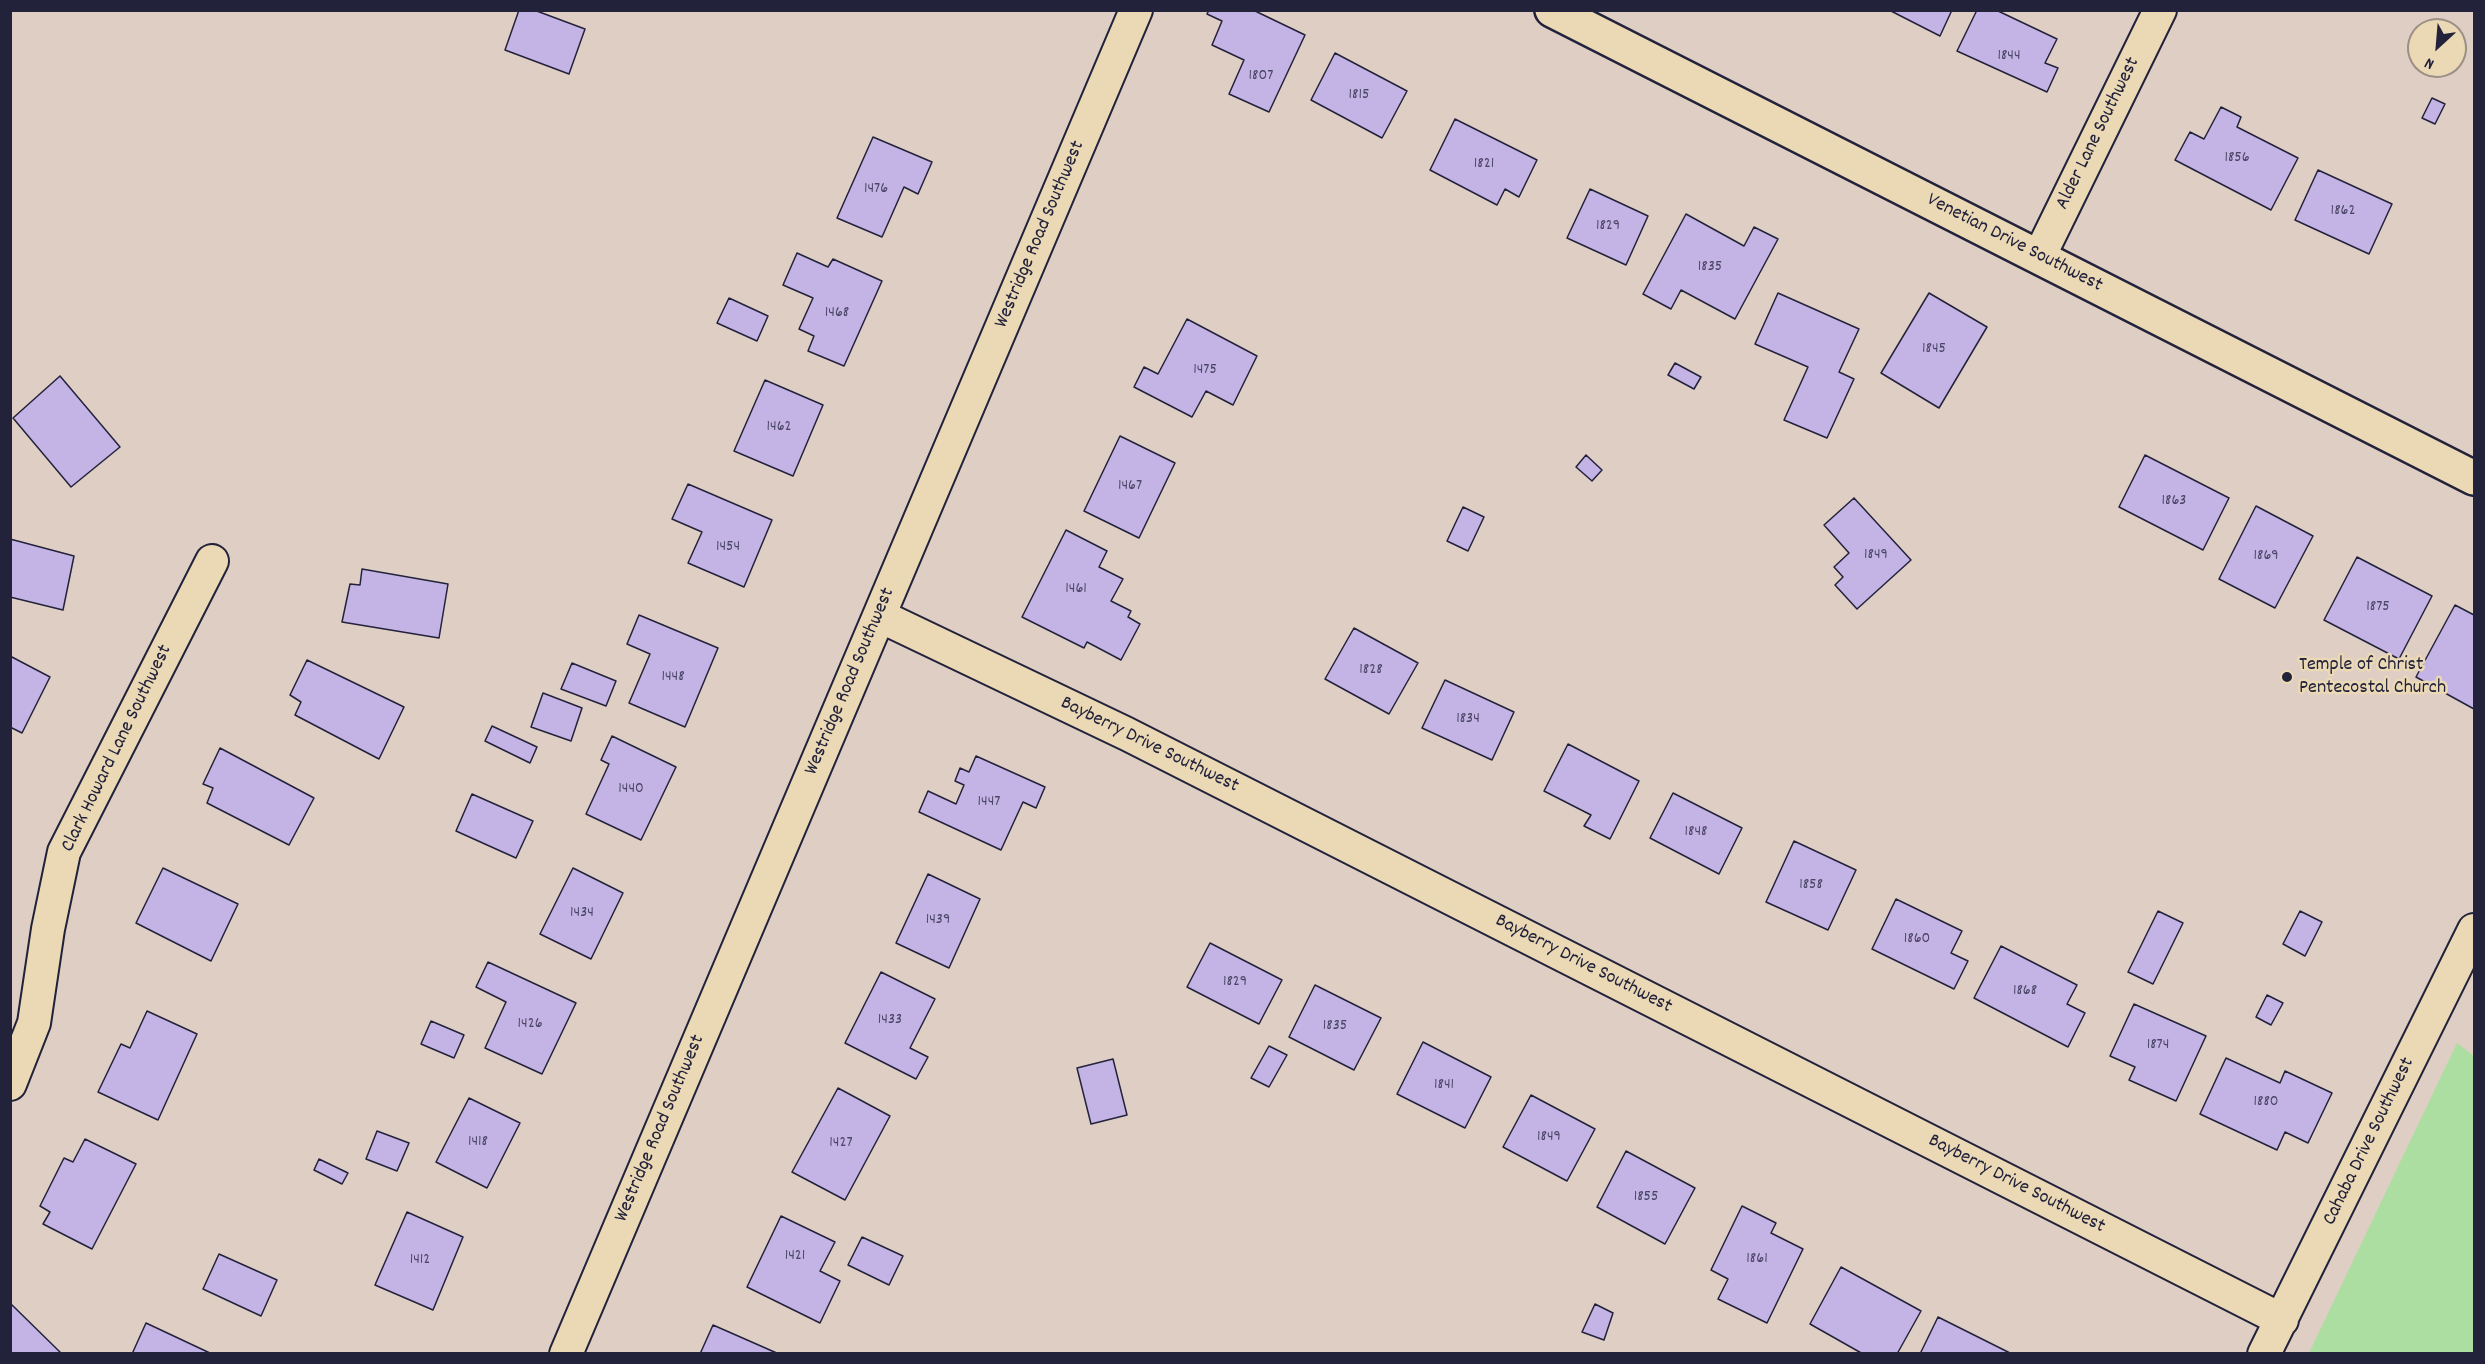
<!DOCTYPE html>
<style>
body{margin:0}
#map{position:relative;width:2485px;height:1364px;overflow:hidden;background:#dfcec4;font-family:Dekko,sans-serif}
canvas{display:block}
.frame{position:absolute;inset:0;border:12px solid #22223b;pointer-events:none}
.north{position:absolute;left:2407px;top:18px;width:60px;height:60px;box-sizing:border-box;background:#ebd9b6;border:2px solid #9b9085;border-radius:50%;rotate:206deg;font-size:16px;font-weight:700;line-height:24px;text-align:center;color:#22223b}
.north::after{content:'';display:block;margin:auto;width:21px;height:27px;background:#22223b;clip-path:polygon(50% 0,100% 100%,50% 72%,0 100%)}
</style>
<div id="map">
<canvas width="2485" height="1364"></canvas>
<div class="frame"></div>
<div class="north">N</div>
</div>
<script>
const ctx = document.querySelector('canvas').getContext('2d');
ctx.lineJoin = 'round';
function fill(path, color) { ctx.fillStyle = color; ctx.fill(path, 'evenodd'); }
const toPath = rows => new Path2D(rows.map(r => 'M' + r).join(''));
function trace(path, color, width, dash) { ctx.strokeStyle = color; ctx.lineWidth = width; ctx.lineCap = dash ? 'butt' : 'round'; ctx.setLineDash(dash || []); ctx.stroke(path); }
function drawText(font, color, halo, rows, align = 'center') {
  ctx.font = font + ' Dekko,sans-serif'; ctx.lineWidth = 5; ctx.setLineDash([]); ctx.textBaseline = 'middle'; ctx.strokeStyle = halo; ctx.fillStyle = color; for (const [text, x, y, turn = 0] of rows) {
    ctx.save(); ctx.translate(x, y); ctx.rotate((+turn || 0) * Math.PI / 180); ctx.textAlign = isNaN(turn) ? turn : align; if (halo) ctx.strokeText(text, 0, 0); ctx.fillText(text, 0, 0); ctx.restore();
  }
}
fill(toPath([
 [2457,1043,2474,1056,2474,1353,2309,1353]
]), '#abdea0');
const building = toPath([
 [519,10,534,10,585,29,569,74,505,50,519,10],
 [1209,10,1253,10,1305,35,1269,112,1229,94,1244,60,1212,45,1222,21,1207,14,1209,10],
 [1889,10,1952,10,1940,36,1889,10],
 [1977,10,1996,10,2057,39,2045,63,2058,68,2047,92,1957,51,1977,10],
 [1335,53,1407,91,1382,138,1311,100,1335,53],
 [2432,98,2445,104,2435,124,2422,118,2432,98],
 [2221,107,2241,117,2237,127,2298,158,2271,210,2175,160,2190,132,2204,139,2221,107],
 [1455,119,1537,160,1519,197,1505,189,1497,205,1430,170,1455,119],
 [873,137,932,162,918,194,904,187,882,237,837,218,873,137],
 [2318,170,2392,204,2369,254,2295,220,2318,170],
 [1590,189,1648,216,1626,265,1567,238,1590,189],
 [1686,214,1744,246,1754,227,1778,239,1735,319,1681,290,1671,309,1643,294,1686,214],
 [797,253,828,267,833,259,882,281,844,366,808,351,814,336,799,329,813,298,783,285,797,253],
 [1778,293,1859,329,1839,372,1854,379,1827,438,1784,420,1808,367,1755,344,1778,293],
 [1929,293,1987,327,1939,408,1881,373,1929,293],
 [729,298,768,316,757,341,717,323,729,298],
 [1187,319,1257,356,1233,405,1206,391,1192,417,1134,387,1144,367,1158,374,1187,319],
 [1675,363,1701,377,1694,389,1668,375,1675,363],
 [60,376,120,447,71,487,13,418,60,376],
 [765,380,823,405,793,476,734,451,765,380],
 [1120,436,1175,463,1139,538,1084,511,1120,436],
 [1586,455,1602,470,1592,481,1576,467,1586,455],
 [2145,455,2229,498,2203,550,2119,507,2145,455],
 [688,484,772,520,744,587,688,563,702,532,672,519,688,484],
 [1854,498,1911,560,1857,609,1835,585,1843,577,1834,567,1849,553,1824,525,1854,498],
 [2256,506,2313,536,2275,608,2219,579,2256,506],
 [1463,507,1484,517,1468,551,1447,541,1463,507],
 [1066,530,1107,551,1099,567,1123,579,1111,601,1131,611,1128,617,1140,624,1121,660,1087,642,1084,648,1022,617,1066,530],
 [10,539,74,556,63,610,10,597,10,539],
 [2357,557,2432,596,2399,659,2324,620,2357,557],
 [362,569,448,584,439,638,342,622,350,584,360,585,362,569],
 [2455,605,2474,615,2474,709,2416,677,2455,605],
 [639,615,718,648,685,727,629,703,650,654,627,644,639,615],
 [1354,628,1418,663,1389,714,1325,679,1354,628],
 [10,656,50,677,22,733,10,727,10,656],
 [307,660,404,707,379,759,295,715,301,702,290,695,307,660],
 [572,663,616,681,606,706,561,689,572,663],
 [1445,680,1514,712,1492,760,1422,728,1445,680],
 [543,693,582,708,571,741,531,727,543,693],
 [492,726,537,747,530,763,485,741,492,726],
 [612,736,676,767,641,840,586,814,609,764,601,760,612,736],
 [1568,744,1639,781,1610,839,1584,826,1591,815,1544,791,1568,744],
 [220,748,314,798,289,845,207,803,213,788,203,784,220,748],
 [976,756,1045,787,1036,808,1023,802,1001,850,919,812,928,791,956,804,964,785,955,781,960,768,969,772,976,756],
 [1673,793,1742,828,1719,874,1650,838,1673,793],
 [472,794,533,821,516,858,456,831,472,794],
 [1794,841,1856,870,1828,930,1766,902,1794,841],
 [163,868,238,904,211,961,136,923,163,868],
 [573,868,623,893,591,959,540,934,573,868],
 [928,874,980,899,949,968,896,943,928,874],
 [1896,899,1962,931,1951,953,1968,961,1954,989,1872,949,1896,899],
 [2158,911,2183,923,2153,984,2128,972,2158,911],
 [2300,911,2322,922,2305,956,2283,944,2300,911],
 [1210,943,1282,980,1259,1024,1187,987,1210,943],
 [2001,946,2077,985,2067,1004,2085,1013,2068,1047,1974,998,2001,946],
 [488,962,576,1003,542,1074,485,1048,506,1002,476,987,488,962],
 [881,972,935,999,910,1048,928,1057,916,1079,845,1043,881,972],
 [1315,985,1381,1018,1354,1070,1289,1037,1315,985],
 [2267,995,2283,1003,2271,1025,2256,1017,2267,995],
 [2134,1004,2206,1036,2176,1101,2129,1080,2135,1067,2110,1056,2134,1004],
 [147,1011,197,1034,158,1120,98,1092,121,1044,130,1048,147,1011],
 [431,1021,464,1035,454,1058,421,1044,431,1021],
 [1423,1042,1491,1077,1465,1128,1397,1094,1423,1042],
 [1269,1046,1287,1055,1269,1087,1251,1078,1269,1046],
 [2226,1058,2280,1083,2285,1071,2332,1093,2308,1143,2285,1132,2277,1150,2200,1114,2226,1058],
 [1113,1059,1127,1115,1091,1124,1077,1068,1113,1059],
 [838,1088,890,1116,845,1200,792,1172,838,1088],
 [1531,1095,1595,1129,1567,1181,1503,1147,1531,1095],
 [469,1098,520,1123,487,1188,436,1162,469,1098],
 [377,1131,409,1143,397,1171,366,1159,377,1131],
 [85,1139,136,1164,92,1249,43,1224,50,1212,40,1206,64,1158,73,1162,85,1139],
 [1626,1151,1695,1188,1665,1244,1597,1207,1626,1151],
 [319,1159,348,1173,342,1184,314,1170,319,1159],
 [1742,1206,1776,1223,1771,1233,1803,1249,1767,1323,1718,1299,1728,1279,1711,1270,1742,1206],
 [407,1212,463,1237,433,1310,375,1285,407,1212],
 [781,1216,835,1242,820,1271,840,1281,820,1323,747,1287,781,1216],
 [862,1237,903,1256,889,1285,848,1265,862,1237],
 [219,1254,277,1280,261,1316,203,1289,219,1254],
 [1841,1267,1921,1311,1897,1354,1863,1354,1810,1324,1841,1267],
 [10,1303,62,1354,10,1354,10,1303],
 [1595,1304,1613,1313,1604,1340,1582,1332,1595,1304],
 [1938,1317,2010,1353,2010,1354,1920,1354,1938,1317],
 [146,1323,212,1354,132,1354,146,1323],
 [713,1325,779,1354,700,1354,713,1325]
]);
fill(building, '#c4b4e5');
trace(building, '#22223b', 1.5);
const minor = toPath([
 [2039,257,2160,10],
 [880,616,1127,734,2282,1320],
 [10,1084,34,1023,48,929,64,852,212,561],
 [566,1354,1136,10],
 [2264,1354,2474,930]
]);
const tertiary = toPath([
 [1552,10,2474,478]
]);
trace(minor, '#22223b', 36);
trace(tertiary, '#22223b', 38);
trace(minor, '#ebd9b6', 32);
trace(tertiary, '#ebd9b6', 33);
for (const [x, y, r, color] of [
 [2287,677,6,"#22223b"]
]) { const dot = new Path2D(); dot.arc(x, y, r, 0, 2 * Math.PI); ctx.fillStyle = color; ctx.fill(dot); trace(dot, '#ebd9b6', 2); }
drawText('16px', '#4a4666', null, [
 ["1844",2009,57],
 ["1807",1261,77],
 ["1815",1359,96],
 ["1856",2237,159],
 ["1821",1484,165],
 ["1476",876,190],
 ["1862",2343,212],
 ["1829",1608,227],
 ["1835",1710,268],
 ["1468",837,314],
 ["1845",1934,350],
 ["1475",1205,371],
 ["1462",779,428],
 ["1467",1130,487],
 ["1863",2174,502],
 ["1454",728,548],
 ["1849",1876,556],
 ["1869",2266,557],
 ["1461",1076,590],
 ["1875",2378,608],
 ["1828",1371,671],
 ["1448",673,678],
 ["1834",1468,720],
 ["1440",631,790],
 ["1447",989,803],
 ["1848",1696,833],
 ["1858",1811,886],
 ["1434",582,914],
 ["1439",938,921],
 ["1860",1917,940],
 ["1829",1235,983],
 ["1868",2025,992],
 ["1433",890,1021],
 ["1426",530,1025],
 ["1835",1335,1027],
 ["1874",2158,1046],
 ["1841",1444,1086],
 ["1880",2266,1103],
 ["1849",1549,1138],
 ["1418",478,1143],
 ["1427",841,1144],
 ["1855",1646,1198],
 ["1421",795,1257],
 ["1861",1757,1260],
 ["1412",420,1261]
]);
drawText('20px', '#22223b', '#ebd9b6', [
 ["Alder Lane Southwest",2099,134,-64],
 ["Westridge Road Southwest",1041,235,-67],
 ["Venetian Drive Southwest",2014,244,27],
 ["Westridge Road Southwest",851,682,-67],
 ["Bayberry Drive Southwest",1149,746,26],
 ["Clark Howard Lane Southwest",118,749,-64],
 ["Bayberry Drive Southwest",1583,965,27],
 ["Westridge Road Southwest",661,1129,-67],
 ["Cahaba Drive Southwest",2370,1142,-64],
 ["Bayberry Drive Southwest",2016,1185,27]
]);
drawText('20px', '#22223b', '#ebd9b6', [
 ["Temple of Christ",2299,666],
 ["Pentecostal Church",2299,689]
], 'left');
</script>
